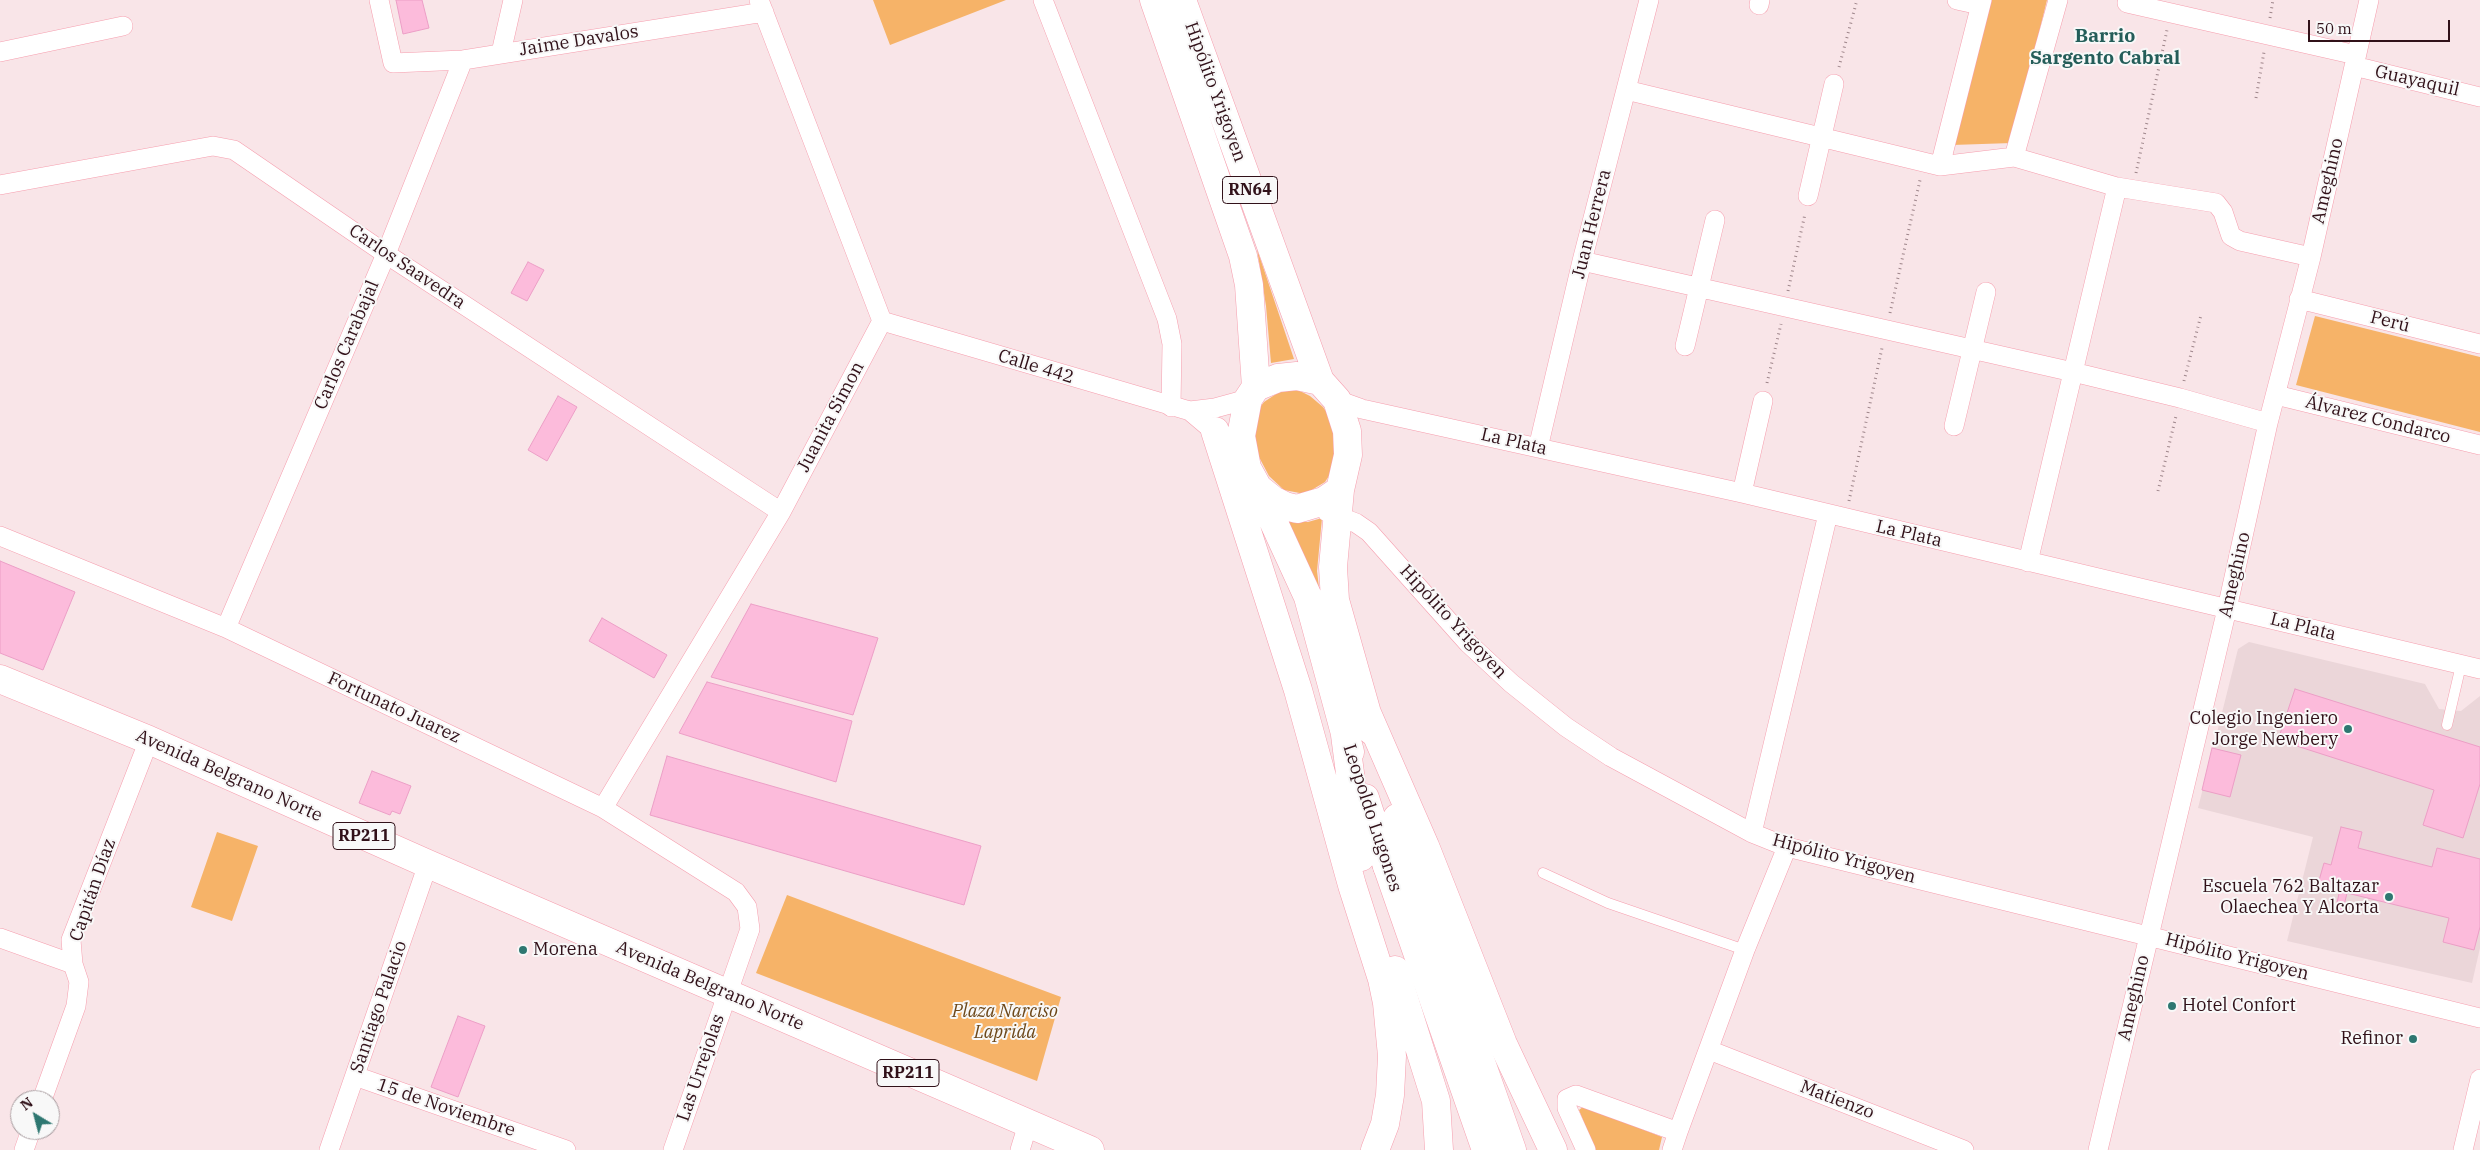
<!DOCTYPE html>
<meta charset="utf-8">
<style>
body{margin:0}
#map{position:relative;width:2480px;height:1150px;overflow:hidden;background:#f9e5e8;font-family:"IBM Plex Serif",serif}
canvas{display:block}
.north{position:absolute;left:10px;top:1090px;width:50px;height:50px;box-sizing:border-box;background:#f8f8f8;border:1px solid #a89c9f;border-radius:50%;rotate:323deg;font-size:14px;font-weight:700;line-height:20px;text-align:center;color:#311119}
.north::after{content:'';display:block;margin:auto;width:18px;height:22px;background:#2e7771;clip-path:polygon(50% 0,100% 100%,50% 72%,0 100%)}
.scale{position:absolute;left:2308px;top:20px;width:142px;height:22px;box-sizing:border-box;border:2px solid #311119;border-top:0;padding-left:6px;font-size:15px;line-height:18px;white-space:nowrap;color:#311119;-webkit-text-stroke:4px #f8f8f8;paint-order:stroke}
</style>
<div id="map">
<canvas width="2480" height="1150"></canvas>
<div class="north">N</div>
<div class="scale">50 m</div>
</div>
<script>
const ctx = document.querySelector('canvas').getContext('2d');
ctx.lineJoin = 'round';
function fill(path, color) { ctx.fillStyle = color; ctx.fill(path, 'evenodd'); }
const toPath = rows => new Path2D(rows.map(r => 'M' + r).join(''));
function trace(path, color, width, dash) { ctx.strokeStyle = color; ctx.lineWidth = width; ctx.lineCap = dash ? 'butt' : 'round'; ctx.setLineDash(dash || []); ctx.stroke(path); }
function drawText(font, color, halo, rows, align = 'center') {
  ctx.font = font + ' "IBM Plex Serif",serif'; ctx.lineWidth = 4; ctx.setLineDash([]); ctx.textBaseline = 'middle'; ctx.strokeStyle = halo; ctx.fillStyle = color; for (const [text, x, y, turn = 0] of rows) {
    ctx.save(); ctx.translate(x, y); ctx.rotate((+turn || 0) * Math.PI / 180); ctx.textAlign = isNaN(turn) ? turn : align; if (halo) ctx.strokeText(text, 0, 0); ctx.fillText(text, 0, 0); ctx.restore();
  }
}
fill(toPath([
 [2249,642,2425,684,2439,709,2461,711,2480,696,2480,948,2472,983,2287,941,2313,837,2198,808,2238,649]
]), '#ebd6d9');
fill(toPath([
 [873,0,1006,0,890,45],
 [1987,0,2047,0,2012,143,1952,145],
 [1257,249,1294,359,1271,363,1266,306],
 [2315,316,2480,357,2480,432,2296,385],
 [1290,390,1300,391,1310,396,1323,407,1332,420,1337,434,1334,468,1325,482,1305,494,1284,490,1269,476,1259,457,1255,442,1255,426,1258,410,1264,402,1279,392],
 [1322,518,1317,571,1321,604,1285,521,1308,522],
 [217,832,258,846,232,921,191,907],
 [787,895,1061,997,1037,1081,756,973],
 [1584,1106,1662,1137,1659,1150,1595,1150,1579,1110]
]), '#f6b368');
const building = toPath([
 [396,0,422,0,429,28,403,34,396,0],
 [528,262,544,270,527,301,511,293,528,262],
 [558,396,577,407,547,461,528,450,558,396],
 [0,561,75,592,43,670,0,653,0,561],
 [751,604,878,638,853,715,711,677,751,604],
 [602,618,667,655,654,678,589,641,602,618],
 [707,682,852,721,836,782,679,733,707,682],
 [2295,689,2480,747,2480,784,2463,838,2423,825,2434,790,2278,740,2295,689],
 [2212,748,2241,755,2230,797,2202,790,2212,748],
 [667,756,981,846,964,905,650,815,667,756],
 [372,771,411,786,400,814,392,811,390,815,359,803,372,771],
 [2341,827,2362,832,2358,848,2432,867,2437,848,2480,859,2480,927,2474,950,2443,942,2449,918,2347,893,2342,914,2335,912,2340,889,2318,884,2324,863,2331,865,2341,827],
 [458,1016,485,1026,458,1097,431,1087,458,1016]
]);
fill(building, '#fcbbdb');
trace(building, '#ec9ec6', 1);
const service = toPath([
 [2447,725,2461,665],
 [1543,873,1608,903,1745,950]
]);
const minor = toPath([
 [379,0,393,63,463,60,764,12],
 [1043,0,1167,319,1172,344,1171,407],
 [1957,0,1980,5],
 [2127,3,2356,55],
 [1759,5,1760,0],
 [0,52,123,26],
 [501,53,513,0],
 [2354,66,2480,97],
 [1626,90,1940,166,1982,0],
 [2014,157,2117,187],
 [1940,166,2014,157,2058,0],
 [0,185,213,146,234,150,386,254,781,512],
 [1808,196,1834,84],
 [1582,261,2073,372,2180,398,2268,423],
 [2299,299,2480,344],
 [882,321,1190,411],
 [1685,346,1715,220],
 [2276,395,2480,445],
 [1337,400,1362,409,1742,493,2480,669],
 [1954,426,1986,292],
 [1222,438,1190,411,1215,408,1248,399],
 [1538,448,1582,261,1649,0],
 [1742,493,1763,401],
 [1327,512,1356,523,1369,532,1468,643,1511,683,1566,727,1611,757,1752,833,1787,847,2480,1018],
 [0,536,226,628,603,808,736,892,747,907,750,929,673,1150],
 [2028,562,2117,187,2216,203,2223,212,2231,236,2240,241,2311,257],
 [226,628,386,254,463,60],
 [603,808,781,512,882,321,759,0],
 [1752,833,1828,514],
 [0,938,73,964],
 [1709,1050,1964,1150],
 [355,1076,566,1150],
 [42,1100,76,1006,79,982,73,964,71,940,149,740],
 [1678,1132,1745,950,1787,847],
 [24,1150,31,1130],
 [329,1150,428,864],
 [1020,1150,1028,1124],
 [1586,1150,1567,1108,1567,1099,1576,1095,1678,1132,1672,1150],
 [2098,1150,2227,609,2268,423,2311,257,2369,0],
 [2463,1150,2480,1079]
]);
const secondary = toPath([
 [1409,858,1512,1150],
 [1387,866,1486,1150]
]);
const primary = toPath([
 [1154,0,1243,256,1249,285,1256,387],
 [1182,0,1320,381],
 [1297,376,1320,381,1337,400,1347,431,1348,455,1340,490,1324,501,1297,509,1285,506,1273,500,1258,488,1247,468,1241,436,1248,399,1256,387,1278,378,1297,376],
 [1215,431,1298,690,1352,885,1382,979,1387,1003,1392,1056,1390,1095,1385,1124,1375,1150],
 [1258,488,1308,597,1350,752],
 [1340,490,1333,567,1335,600,1372,731],
 [0,679,149,740,428,864,1090,1150],
 [1367,713,1425,846,1503,1044,1553,1150],
 [1345,735,1361,857],
 [1365,798,1387,866],
 [1397,818,1409,858],
 [1395,970,1436,1101,1439,1150]
]);
trace(service, '#f69eae', 11);
trace(minor, '#f69eae', 20);
trace(secondary, '#f69eae', 29);
trace(primary, '#f69eae', 29);
trace(toPath([
 [2270,18,2273,0],
 [1839,67,1857,0],
 [2256,98,2264,52],
 [2136,173,2167,30],
 [1788,291,1805,214],
 [1890,313,1920,180],
 [2184,381,2201,315],
 [1767,383,1781,324],
 [2158,491,2176,416],
 [1849,501,1882,348]
]), '#9f868b', 3, [1, 4]);
trace(service, '#fff', 10);
trace(minor, '#fff', 19);
trace(secondary, '#fff', 28);
trace(primary, '#fff', 28);
for (const [x, y, r, color] of [
 [2348,729,5,"#2e7771"],
 [2389,897,5,"#2e7771"],
 [523,950,5,"#2e7771"],
 [2172,1006,5,"#2e7771"],
 [2413,1039,5,"#2e7771"]
]) { const dot = new Path2D(); dot.arc(x, y, r, 0, 2 * Math.PI); ctx.fillStyle = color; ctx.fill(dot); trace(dot, '#f8f8f8', 2); }
for (const [x, y, w] of [
 [1250,190,55],
 [364,836,62],
 [908,1073,62]
]) { const box = new Path2D(); box.roundRect(x - w / 2, y - 13.5, w, 27, 4); ctx.fillStyle = '#f8f8f8'; ctx.fill(box); trace(box, '#311119', 1); }
drawText('bold 16px', '#311119', null, [
 ["RN64",1250,190],
 ["RP211",364,836],
 ["RP211",908,1073]
]);
drawText('18px', '#311119', '#f8f8f8', [
 ["Jaime Davalos",579,41,-9],
 ["Guayaquil",2417,81,13],
 ["Hipólito Yrigoyen",1215,92,70],
 ["Ameghino",2328,181,-77],
 ["Juan Herrera",1592,224,-76],
 ["Carlos Saavedra",407,267,34],
 ["Perú",2390,322,14],
 ["Carlos Carabajal",347,345,-67],
 ["Calle 442",1036,367,17],
 ["Juanita Simon",831,417,-62],
 ["Álvarez Condarco",2378,420,14],
 ["La Plata",1514,442,13],
 ["La Plata",1909,534,13],
 ["Ameghino",2235,575,-77],
 ["Hipólito Yrigoyen",1453,622,47],
 ["La Plata",2303,627,14],
 ["Fortunato Juarez",394,708,25],
 ["Avenida Belgrano Norte",229,776,24],
 ["Leopoldo Lugones",1372,818,72],
 ["Hipólito Yrigoyen",1844,859,15],
 ["Capitán Díaz",93,890,-71],
 ["Hipólito Yrigoyen",2237,957,14],
 ["Avenida Belgrano Norte",710,986,23],
 ["Ameghino",2134,998,-77],
 ["Santiago Palacio",379,1007,-71],
 ["Las Urrejolas",701,1068,-71],
 ["Matienzo",1837,1100,21],
 ["15 de Noviembre",446,1108,19]
]);
drawText('18px', '#311119', '#f8f8f8', [
 ["Colegio Ingeniero",2338,719],
 ["Jorge Newbery",2338,740],
 ["Escuela 762 Baltazar",2379,887],
 ["Olaechea Y Alcorta",2379,908],
 ["Morena",533,950,"left"],
 ["Hotel Confort",2182,1006,"left"],
 ["Refinor",2403,1039]
], 'right');
drawText('italic 18px', '#6d481a', '#f8f8f8', [
 ["Plaza Narciso",1005,1012],
 ["Laprida",1005,1033]
]);
drawText('bold 19px', '#245d59', '#f8f8f8', [
 ["Barrio",2105,37],
 ["Sargento Cabral",2105,59]
]);
</script>
